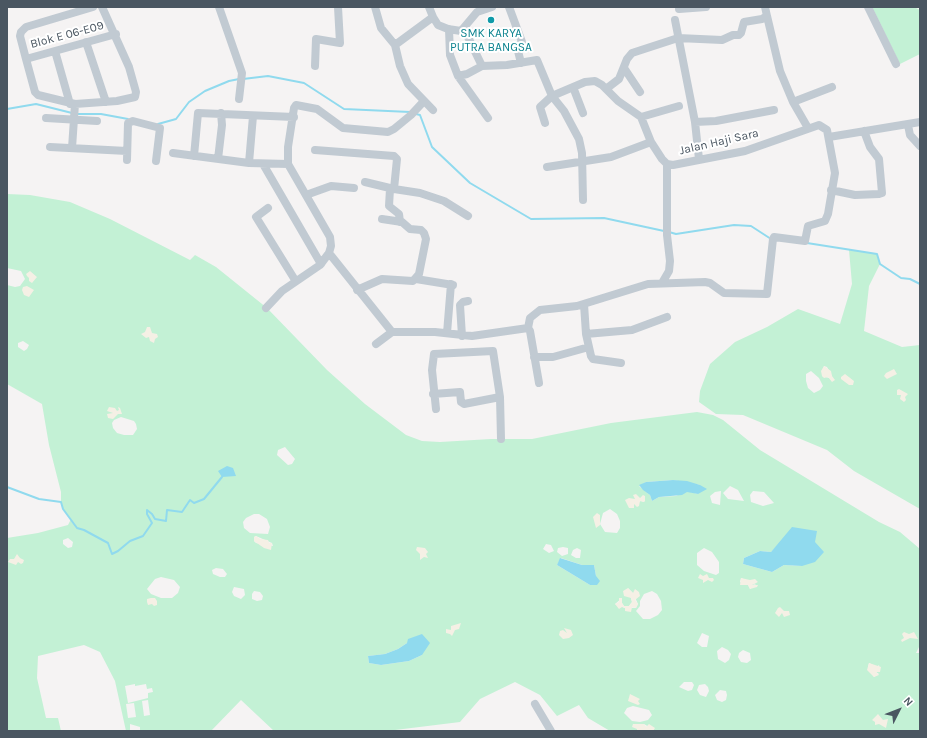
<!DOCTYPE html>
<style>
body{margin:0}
#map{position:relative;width:927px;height:738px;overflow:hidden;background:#f5f3f3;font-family:Karla,sans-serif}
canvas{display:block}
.frame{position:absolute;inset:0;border:8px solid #4a5661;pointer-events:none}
.north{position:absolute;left:879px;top:690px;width:40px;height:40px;-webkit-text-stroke:3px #fff;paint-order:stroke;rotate:48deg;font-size:11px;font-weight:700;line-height:16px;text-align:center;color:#4a5661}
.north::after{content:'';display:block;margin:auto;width:14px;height:18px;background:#4a5661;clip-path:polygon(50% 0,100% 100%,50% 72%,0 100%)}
</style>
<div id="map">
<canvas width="927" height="738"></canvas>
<div class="frame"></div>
<div class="north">N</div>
</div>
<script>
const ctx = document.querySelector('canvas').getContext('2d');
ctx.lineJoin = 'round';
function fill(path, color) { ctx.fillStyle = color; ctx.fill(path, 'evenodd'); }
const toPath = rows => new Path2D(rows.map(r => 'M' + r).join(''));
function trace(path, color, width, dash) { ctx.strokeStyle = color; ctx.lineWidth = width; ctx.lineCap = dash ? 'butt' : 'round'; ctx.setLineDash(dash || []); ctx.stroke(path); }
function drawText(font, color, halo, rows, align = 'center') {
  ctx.font = font + ' Karla,sans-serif'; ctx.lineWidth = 4; ctx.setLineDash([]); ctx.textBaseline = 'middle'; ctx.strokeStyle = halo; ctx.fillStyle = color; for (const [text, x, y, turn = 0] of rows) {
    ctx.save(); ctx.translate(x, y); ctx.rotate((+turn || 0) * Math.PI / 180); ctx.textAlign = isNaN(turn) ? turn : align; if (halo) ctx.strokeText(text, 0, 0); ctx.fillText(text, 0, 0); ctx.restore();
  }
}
fill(toPath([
 [872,7,914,7,920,10,920,54,900,64],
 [7,194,30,195,70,202,110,219,190,260,195,255,216,267,267,308,327,370,365,404,406,435,422,441,440,442,491,439,532,439,611,423,697,412,713,415,723,420,760,450,879,522,900,532,920,549,920,645,916,653,920,653,920,731,653,731,654,730,644,724,633,724,638,729,637,731,610,731,588,718,579,705,557,716,540,695,515,682,480,699,460,722,387,731,274,731,241,700,211,731,140,731,140,727,130,724,130,731,126,731,115,681,100,652,84,645,38,656,37,678,46,718,58,718,61,731,7,731,7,538,38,533,68,525,71,519,63,509,61,502,61,492,49,445,42,404,7,384,7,285,15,287,20,286,25,279,21,271,7,268],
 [23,341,29,345,27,349,24,351,18,347,18,343],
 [121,417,134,421,136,424,137,429,133,435,124,435,117,433,113,428,112,423,114,420],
 [285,447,295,459,292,464,288,465,277,455,278,450],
 [673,480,700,485,698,494,687,491,676,496,659,497,652,501,650,495,639,486,646,482],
 [730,486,738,490,744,501,728,499,723,493],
 [721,491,720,505,712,503,710,496,715,492],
 [753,491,764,492,774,503,763,506,751,502,750,495],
 [640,498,645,498,644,502,641,501,628,505],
 [610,509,617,514,620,521,620,528,617,533,605,532,600,524,603,513],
 [254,514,259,514,267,519,270,527,268,534,250,533,244,528,243,522,246,518],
 [256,536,272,543,273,546,256,543,254,541,254,537],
 [68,538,73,542,72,547,68,548,63,544,63,540],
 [781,542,802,566,784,565,772,572,743,564,744,558,760,551,771,552],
 [546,544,551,545,554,551,549,553,543,549],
 [563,547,568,548,568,554,562,556,557,552,558,548],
 [577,548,581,550,580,558,576,558,571,555,573,550],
 [704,548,712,552,719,562,719,573,716,575,704,571,697,565,697,553],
 [561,558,582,565,594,565,596,576,590,585,557,565],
 [216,568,223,569,227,574,225,577,220,577,213,574,212,570],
 [161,577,174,580,180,587,178,593,172,598,161,598,151,594,147,589,155,579],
 [741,578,756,584,752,583,752,585,756,584,750,589,748,585,740,582],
 [234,587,244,589,245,595,241,599,234,596,232,592],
 [628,588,633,593,638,604,636,608,625,608,615,604,622,598,622,603,624,606,629,606,632,602],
 [254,591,260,592,263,596,262,600,257,601,252,599,252,594],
 [652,591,657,594,661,601,662,610,658,615,650,619,643,619,636,611,640,606,640,601,644,594],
 [702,633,709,636,707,647,702,647,697,643],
 [407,643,422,655,409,661,381,665,369,663,368,656,385,654,398,649],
 [722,647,728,650,731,654,729,660,725,663,718,659,717,651],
 [743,650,750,653,751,660,747,663,741,662,738,657,739,653],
 [869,663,877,667,879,665,880,672,876,672,879,674,874,677,868,667],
 [684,682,692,682,694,685,692,690,688,691,679,687],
 [135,684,135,686,146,684,147,689,152,688,153,692,148,693,148,698,128,703,125,686],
 [705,684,708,687,709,691,706,697,700,695,697,690,699,685],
 [720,690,726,691,727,695,726,700,722,702,717,700,715,695],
 [148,700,150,715,144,716,142,701],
 [134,703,136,717,128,718,126,704],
 [633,706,649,710,652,715,648,720,640,722,632,721,624,713,627,708],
 [849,250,877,254,880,264,869,286,864,331,902,347,920,345,920,509,854,471,827,450,743,415,716,414,699,402,700,391,710,364,735,342,767,327,798,309,840,324,852,284],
 [824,366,827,367,832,376,829,378,822,376],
 [811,371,819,378,823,386,820,390,814,393,808,388,806,381,806,374]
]), '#c3f1d5');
fill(toPath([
 [30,271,37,277,32,283,29,281,29,278,27,276,26,274],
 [27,286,34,290,29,297,24,295,22,290,23,287],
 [147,327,150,327,152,333,157,334,158,337,155,339,154,343,150,341,149,337,146,338,141,334,145,332],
 [824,366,831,371,832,376,835,380,832,382,828,377,824,378,822,376,821,371],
 [894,369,897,374,887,379,884,376,886,373],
 [845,374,854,381,853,385,849,385,841,379,841,377],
 [899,389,908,394,905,397,906,400,904,402,900,399,901,395,897,395,897,390],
 [109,407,115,408,117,411,119,410,118,407,120,408,122,414,118,414,113,419,108,418,107,414,113,413,107,411],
 [636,494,640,498,643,495,645,496,645,501,644,502,640,501,639,506,637,507,634,504,634,508,629,508,625,500,629,498,635,499,633,495],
 [597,513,600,515,600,525,596,528,593,517],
 [256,536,260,539,268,540,269,543,272,543,271,550,264,548,254,541,254,537],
 [417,547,425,548,428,552,426,554,428,558,424,557,420,560,420,554,416,550],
 [17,554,20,558,24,560,23,563,21,564,18,562,16,565,8,562,10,559,14,559],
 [700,574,703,576,707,574,709,578,713,578,714,580,712,582,708,580,703,583,703,580,698,578],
 [741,578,750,580,755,579,758,582,752,585,758,585,757,587,750,589,748,585,740,585],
 [628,588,633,593,635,589,639,592,640,596,635,600,638,604,636,608,632,607,631,612,625,611,625,608,622,607,619,609,615,604,619,602,619,598,622,598,622,603,624,606,629,606,632,602,631,598,624,596,623,591],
 [151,598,155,598,157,601,157,605,154,606,152,604,148,605,147,602,147,599],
 [780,607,784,611,789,611,790,615,784,617,782,613,779,617,775,613,778,608],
 [461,623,459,629,455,630,452,636,450,634,446,633,446,629,451,630,451,626],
 [564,628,571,630,573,635,569,638,563,639,559,635,560,631,563,630,567,633],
 [904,632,909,634,914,632,918,639,910,638,902,642,901,640,904,638,902,634],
 [869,663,881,667,880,672,876,672,879,675,874,677,867,670],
 [630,694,640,699,638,701,640,704,638,705,628,701],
 [878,714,883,720,888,719,886,728,879,724,875,725,875,722,872,720],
 [633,724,644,724,646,727,649,724,655,728,653,731,637,731,637,729,632,727]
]), '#f5f0e5');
fill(toPath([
 [227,466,233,468,236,476,222,477,218,471],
 [673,480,687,481,700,485,707,489,698,494,687,492,682,495,659,497,652,501,650,495,643,490,639,485,646,482],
 [792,527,817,531,815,542,824,552,815,562,802,566,784,565,772,572,743,564,744,558,760,551,771,552],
 [560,558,582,565,594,565,596,576,600,581,597,585,590,585,557,565],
 [422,634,430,643,422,655,409,661,381,665,369,663,368,656,385,654,398,649,407,643,408,639]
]), '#90daee');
trace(toPath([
 [243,79,268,76,304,83,344,109,410,112],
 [7,109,36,104,72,113],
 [77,114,101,114,128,119],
 [416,114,420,115,432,147,470,183,531,219,604,218,664,231],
 [158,124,176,119,189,102,205,91,229,81,239,79],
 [669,232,676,234,734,225,751,226,771,239],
 [807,243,877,254,880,264,901,278,910,279,920,284],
 [7,487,39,499,61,502,63,509,77,528,84,530,108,543,112,554,118,551,130,541,143,536,152,523,147,514,147,510,152,514,155,519,166,521,167,510,182,512,190,500,194,503,204,499,222,477]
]), '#90daee', 2);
trace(toPath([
 [93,7,26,27,21,32,20,36,26,59,35,92,38,95,75,104,117,101,135,97,136,92,129,67,102,7],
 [219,7,242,73,239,99],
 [375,7,381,28,395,45],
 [429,7,433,17],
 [509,7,522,42,517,47,521,63],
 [868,7,896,64],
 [679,9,706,7],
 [767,16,780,71,793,102,808,128],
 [675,20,695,122,699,159],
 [449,29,450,55,458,76,467,74,482,66],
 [461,31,477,12,492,7],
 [86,42,106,102],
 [395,45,433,17,438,25,448,29,461,31,468,37,482,66,507,65,537,60,552,96,564,111,579,139,582,153,583,200],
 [395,45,400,66,408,84,433,110],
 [55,51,70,104],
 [26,59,116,34],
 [315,66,316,39,340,43,338,7],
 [624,68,640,92],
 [458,76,488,118],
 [573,87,583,113],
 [606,89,619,79,627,59,632,53,678,38,722,40,733,35,739,35,741,33,744,22,762,19,767,16,765,7],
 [793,102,832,87],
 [641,117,679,106],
 [46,118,97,121],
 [695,122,716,121,774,110],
 [908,125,910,135,920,146],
 [829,137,920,122],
 [50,147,127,151],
 [72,148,75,104],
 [315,150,394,156,397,159,394,189,420,193,444,201,468,216],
 [173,153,249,163,288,164],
 [194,156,198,113,294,117],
 [218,159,222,125,221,113],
 [127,160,128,123,133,121,160,128,156,161],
 [249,163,253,116],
 [263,164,321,264],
 [547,167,611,157,651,142],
 [365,182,394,189],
 [390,189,389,206,399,214,400,222],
 [831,190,855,195,879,194,882,193,879,159,870,147,864,131],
 [306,195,331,186,354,188],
 [268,208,256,217,295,280],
 [329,253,392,332,435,332,472,336,528,328,530,331,539,383],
 [416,279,453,285],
 [662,283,669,271,670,261,667,235,667,164],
 [357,290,382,279,413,281,419,274,426,239,424,233,421,230,410,229,402,222,382,219],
 [584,304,586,334,591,356,593,359,621,363],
 [266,308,282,291,320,265,329,253,331,246,330,237,288,164,288,147,294,108,296,105,317,109,343,128,388,132,394,129,411,115,424,101],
 [528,328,530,318,540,310,577,306,648,284,705,282,710,283,724,293,767,294,773,239,774,237,805,241,808,226,825,221,828,214,835,173,827,130,819,125,745,151,673,165,667,164,662,159,651,142,641,117,618,101,602,85,595,81,585,82,552,96,540,107,545,123],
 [447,333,451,284],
 [586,334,632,330,667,317],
 [462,336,460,305,463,302,468,301],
 [376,344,392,332],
 [534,357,553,357,589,347],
 [433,394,460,392,461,402,464,404,500,397],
 [436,409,432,370,434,354,493,351,500,397,501,439],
 [535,704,551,731]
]), '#c1cad2', 8);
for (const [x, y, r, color] of [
 [491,20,4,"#0f9aa8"]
]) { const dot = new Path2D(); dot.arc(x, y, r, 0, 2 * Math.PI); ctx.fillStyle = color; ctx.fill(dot); trace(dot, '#fff', 1.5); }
drawText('12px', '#0d838f', '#fff', [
 ["SMK KARYA",491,34],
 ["PUTRA BANGSA",491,48]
]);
drawText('12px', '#4a5661', '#fff', [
 ["Blok E 06-E09",67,35,-15],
 ["Jalan Haji Sara",719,142,-13]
]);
</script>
